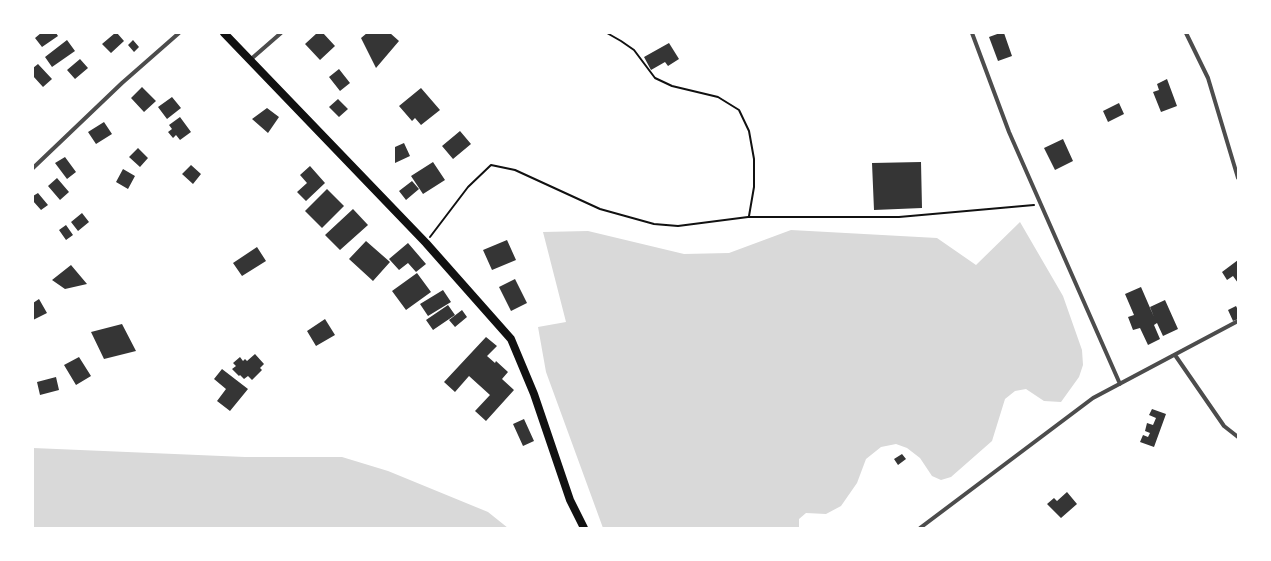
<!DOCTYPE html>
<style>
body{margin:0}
#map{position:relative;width:1271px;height:561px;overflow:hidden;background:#fff;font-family:Commissioner,sans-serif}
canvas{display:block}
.frame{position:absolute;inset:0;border:34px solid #fff;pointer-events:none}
</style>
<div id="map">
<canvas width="1271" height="561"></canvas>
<div class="frame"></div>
</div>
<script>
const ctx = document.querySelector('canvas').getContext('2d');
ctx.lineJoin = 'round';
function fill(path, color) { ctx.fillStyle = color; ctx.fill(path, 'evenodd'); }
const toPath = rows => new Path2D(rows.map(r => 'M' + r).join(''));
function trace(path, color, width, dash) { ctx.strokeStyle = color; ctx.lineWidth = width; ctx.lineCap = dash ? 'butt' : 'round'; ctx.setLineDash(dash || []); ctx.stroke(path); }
fill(toPath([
 [1020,222,1063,296,1082,350,1083,365,1079,377,1061,402,1044,401,1026,389,1015,391,1005,399,992,441,951,477,941,480,932,476,920,458,907,448,896,444,881,447,866,459,857,483,841,506,826,514,806,513,799,519,799,528,603,528,546,372,538,327,566,322,543,232,588,231,684,254,729,253,791,230,937,238,976,265],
 [33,448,245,457,342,457,388,471,488,512,508,528,33,528]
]), '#d9d9d9');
fill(toPath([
 [41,33,56,33,58,36,42,47,35,38],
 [115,33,117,33,124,41,111,53,102,44],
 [317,33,323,33,335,46,320,60,305,44],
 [367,33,390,33,399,41,376,68,361,38],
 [1000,33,1004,33,1012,56,998,61,989,37],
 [67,40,75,51,52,67,45,57],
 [133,40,139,47,134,52,128,45],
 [669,43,679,59,668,66,665,62,651,70,644,57],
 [80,59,88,68,75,79,67,70],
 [38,64,52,79,43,87,33,76,33,68],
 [339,69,350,83,340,91,329,77],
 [1167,79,1177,106,1161,112,1153,92,1159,90,1157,84],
 [142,87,156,101,144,112,131,98],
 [421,88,440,110,421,125,415,118,412,121,399,106],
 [172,97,181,108,167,119,158,107],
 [338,99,348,109,339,117,329,107],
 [1119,103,1124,114,1108,122,1103,111],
 [267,108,279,117,268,133,252,119],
 [180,117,191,132,180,140,176,135,173,138,168,132,172,129,169,125],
 [104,122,112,134,96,144,88,132],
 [460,131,471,144,453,159,442,146],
 [1063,139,1073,161,1055,170,1044,148],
 [404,143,410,156,395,163,395,147],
 [138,148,148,158,140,167,129,157],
 [65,157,76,172,67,179,55,163],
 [433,162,445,180,423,194,411,176],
 [921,162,922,208,874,210,872,163],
 [191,165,201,174,193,184,182,174],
 [310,166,325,183,306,201,297,192,307,183,300,175],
 [123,169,135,176,128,189,116,182],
 [57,178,69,192,60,200,48,186],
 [412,181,419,189,406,200,399,191],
 [327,189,344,206,322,228,305,211],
 [38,193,48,205,41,210,33,201,33,196],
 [353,209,368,225,340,250,325,235],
 [82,213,89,222,78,231,71,222],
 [66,225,73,235,66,240,59,230],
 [507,240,516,260,492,270,483,250],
 [366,241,390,262,373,281,349,259],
 [408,243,426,264,416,272,408,263,399,270,389,259],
 [257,247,266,261,242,276,233,263],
 [1238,260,1238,283,1233,276,1227,280,1222,272],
 [71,265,87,284,65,289,52,280],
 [417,273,431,292,406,310,392,291],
 [515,279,527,303,511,311,499,287],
 [1141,287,1154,317,1150,307,1165,300,1178,329,1163,336,1157,323,1154,325,1160,339,1148,345,1140,328,1133,330,1128,317,1134,315,1125,294],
 [443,290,451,302,428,316,420,304],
 [39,299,47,313,33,320,33,303],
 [448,305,455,315,433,330,426,320],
 [1236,306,1238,310,1238,319,1233,321,1228,310],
 [462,310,467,317,455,327,449,320],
 [325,319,335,335,316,346,307,331],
 [122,324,136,351,104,359,91,332],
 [486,337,497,346,487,356,495,363,496,361,508,372,502,379,514,390,486,421,475,411,490,395,469,376,455,392,444,382],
 [255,354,264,364,260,368,262,370,252,380,248,376,244,379,240,375,239,376,232,369,236,366,233,363,240,357,243,361,245,359,247,361],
 [79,357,91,376,76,385,64,365],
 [222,369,248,389,230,411,217,401,226,389,214,379],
 [56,377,59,390,40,395,37,382],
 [1152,409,1166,414,1154,447,1140,442,1143,435,1148,437,1150,433,1145,431,1147,423,1153,425,1156,418,1149,415],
 [524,419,534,441,523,446,513,424],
 [902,454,906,459,898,465,894,459],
 [1067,492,1077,504,1061,518,1047,504,1054,498,1057,501]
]), '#353535');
trace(toPath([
 [607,33,621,41,634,50,655,78,672,86,718,97,739,110,749,131,754,159,754,187,749,216],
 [430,237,468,187,491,165,515,170,600,209,654,224,678,226,748,217,899,217,1034,205]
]), '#111', 2);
trace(toPath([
 [972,33,1009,132,1120,384],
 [1186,33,1208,78,1238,178],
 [250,60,281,33],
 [33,168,122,83,179,33],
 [1175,355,1224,426,1238,437],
 [920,528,1093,398,1238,321]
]), '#4c4c4c', 4);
trace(toPath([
 [224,33,426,243,511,339,534,394,570,500,584,528]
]), '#111', 8);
</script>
